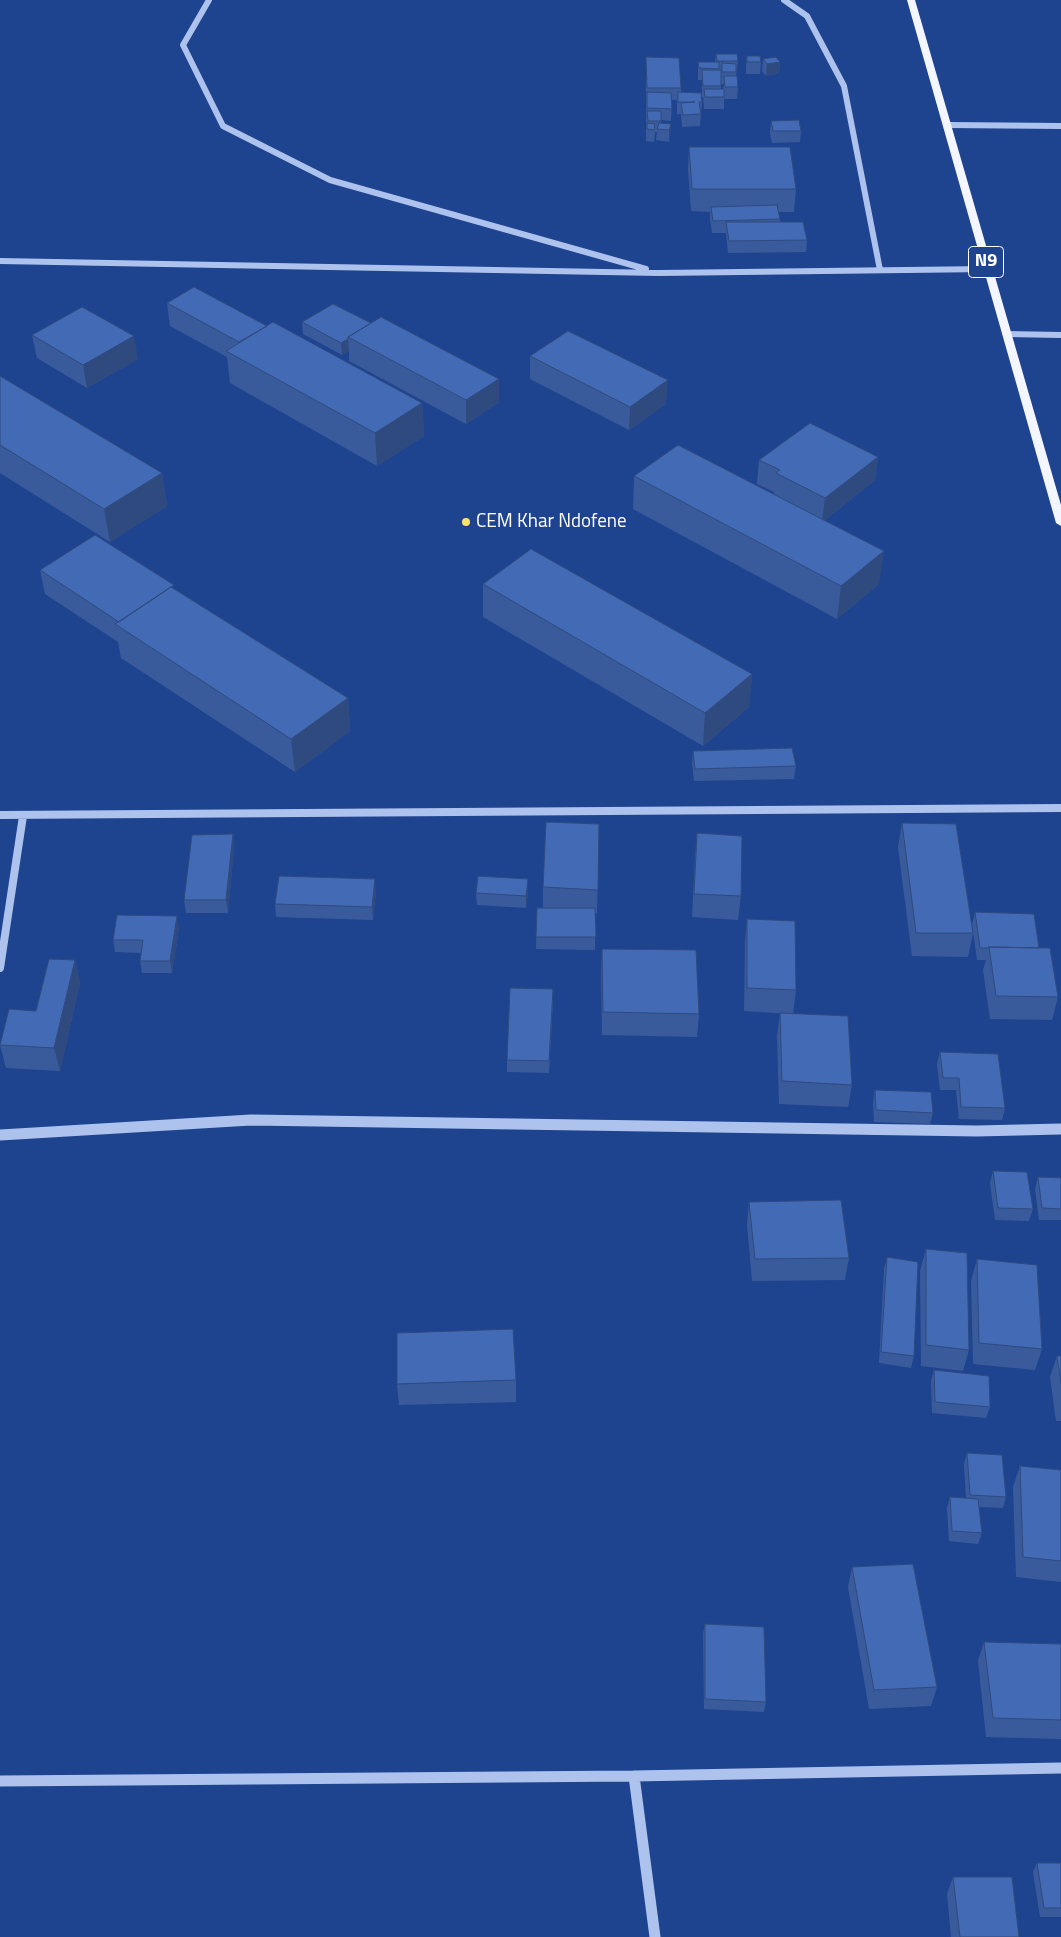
<!DOCTYPE html>
<style>
body{margin:0}
canvas{display:block;background:#1e438f}
</style>
<canvas width="1061" height="1937"></canvas>
<script>
const ctx = document.querySelector('canvas').getContext('2d');
ctx.lineJoin = 'round';
const toPath = rows => new Path2D(rows.map(r => 'M' + r).join(''));
function trace(path, color, width, dash) { ctx.strokeStyle = color; ctx.lineWidth = width; ctx.lineCap = dash ? 'butt' : 'round'; ctx.setLineDash(dash || []); ctx.stroke(path); }
function fill(path, color) { ctx.fillStyle = color; ctx.fill(path, 'evenodd'); }
function drawText(font, color, halo, rows, align = 'center') {
  ctx.font = font + ' "Titillium Web",sans-serif'; ctx.lineWidth = 4; ctx.setLineDash([]); ctx.textBaseline = 'middle'; ctx.strokeStyle = halo; ctx.fillStyle = color; for (const [text, x, y, turn = 0] of rows) {
    ctx.save(); ctx.translate(x, y); ctx.rotate((+turn || 0) * Math.PI / 180); ctx.textAlign = isNaN(turn) ? turn : align; if (halo) ctx.strokeText(text, 0, 0); ctx.fillText(text, 0, 0); ctx.restore();
  }
}
trace(toPath([
 [209,0,183,45,223,126,330,180,646,269],
 [784,0,807,16,844,86,880,270],
 [948,125,1061,126],
 [0,261,659,273,988,269],
 [1006,334,1061,335]
]), '#adc3ed', 6);
trace(toPath([
 [0,815,1061,808],
 [0,968,23,816]
]), '#adc3ed', 8);
trace(toPath([
 [0,1135,251,1120,977,1131,1061,1129],
 [634,1776,655,1937],
 [0,1781,634,1776,1061,1768]
]), '#adc3ed', 11);
fill(toPath([
 [907,0,915,0,1061,505,1061,526,1056,523,907,0]
]), '#f3f6ff');
fill(toPath([
 [716,54,738,61,736,76,738,87,737,99,724,99,724,109,704,109,703,97,702,97,702,80,698,80,698,62,715,62],
 [721,84,724,84,723,89,721,89],
 [747,56,761,62,760,74,746,74,746,67],
 [646,57,681,88,681,92,702,102,700,126,682,127,681,114,677,114,677,100,672,100,671,121,661,120,661,123,671,124,670,136,669,142,656,140,657,132,655,132,654,142,646,141],
 [763,59,780,62,779,73,766,76,762,71],
 [771,121,801,131,800,142,772,143,770,133],
 [689,147,796,189,794,212,778,212,780,219,780,222,807,240,806,252,728,253,726,233,712,233,710,219,710,212,691,211,688,170],
 [167,303,267,326,422,403,424,436,377,466,230,383,227,357,170,326],
 [333,304,499,402,466,424,349,361,349,351,342,355,303,334,302,322],
 [32,335,138,359,87,388,37,358],
 [530,356,666,404,629,430,530,379],
 [0,376,162,473,167,506,110,542,0,473],
 [878,457,875,480,825,520,879,584,837,619,633,509,634,476,774,494,774,492,757,484,759,460],
 [40,570,175,590,348,698,350,731,295,772,121,658,118,642,45,594],
 [483,584,752,674,749,707,703,746,483,617],
 [693,751,796,766,794,779,694,781,692,763],
 [902,823,973,933,968,957,912,956,898,847],
 [599,824,597,913,595,913,595,950,536,949,537,908,543,908,543,887],
 [697,833,741,896,738,920,692,917,695,857],
 [234,847,228,913,186,913,184,900],
 [376,891,373,920,276,917,275,904],
 [528,891,526,908,477,905,476,893],
 [975,912,1039,948,1058,997,1052,1020,990,1019,983,970,986,960,977,960,972,925],
 [747,919,796,990,793,1014,744,1011,745,942],
 [179,928,172,973,142,973,140,961,141,953,115,952,113,940],
 [602,949,699,1014,697,1037,602,1035,601,972],
 [75,960,80,983,60,1071,6,1068,0,1045,36,1011],
 [553,1001,549,1073,507,1072,507,1060],
 [780,1013,852,1085,848,1107,779,1104,777,1036],
 [940,1052,1005,1108,1002,1120,959,1119,956,1090,940,1090,937,1064],
 [875,1090,933,1113,930,1124,874,1122,873,1102],
 [993,1171,1033,1209,1029,1221,995,1220,990,1183],
 [1038,1177,1061,1178,1061,1220,1039,1220,1035,1189],
 [749,1202,849,1258,845,1280,752,1281,747,1224],
 [926,1249,969,1350,963,1371,921,1366,920,1271],
 [887,1257,914,1356,911,1368,879,1363,884,1269],
 [977,1259,1042,1349,1035,1370,973,1364,971,1281],
 [1057,1356,1061,1356,1061,1421,1056,1421,1050,1377],
 [934,1370,990,1407,986,1418,932,1413,931,1381],
 [516,1380,516,1402,399,1405,397,1384],
 [967,1453,1006,1497,1003,1508,979,1507,982,1533,978,1544,949,1541,947,1508,950,1497,966,1498,964,1464],
 [1020,1466,1061,1470,1061,1582,1016,1577,1013,1487],
 [852,1567,937,1687,931,1706,869,1709,848,1587],
 [705,1624,766,1702,764,1712,704,1709,703,1634],
 [984,1642,1061,1644,1061,1739,986,1737,978,1661],
 [1037,1863,1061,1863,1061,1917,1040,1917,1033,1872],
 [953,1877,1019,1937,951,1937,947,1894]
]), '#3a5b9b');
fill(toPath([
 [780,62,779,73,766,76,767,64],
 [671,124,670,136,669,142,669,130],
 [134,336,138,359,87,388,83,365],
 [348,339,349,351,342,355,341,343],
 [499,379,499,402,466,424,466,400],
 [668,380,666,404,629,430,630,407],
 [422,403,424,436,377,466,375,433],
 [878,457,875,480,822,522,825,498],
 [162,473,167,506,110,542,104,509],
 [884,551,879,584,837,619,841,586],
 [752,674,749,707,703,746,705,713],
 [348,698,350,731,295,772,291,739],
 [233,834,234,847,228,913,226,900],
 [375,879,376,891,373,920,372,907],
 [528,879,528,891,526,908,526,896],
 [177,916,179,928,172,973,170,961],
 [75,960,80,983,60,1071,54,1048]
]), '#2f4a7e');
const building = toPath([
 [716,54,737,54,738,61,717,61,716,54],
 [747,56,760,56,761,62,747,62,747,56],
 [646,57,679,58,681,88,647,88,646,57],
 [776,57,780,62,767,64,763,59,776,57],
 [698,62,719,62,719,69,699,68,698,62],
 [722,63,736,64,736,72,722,72,722,63],
 [702,70,721,70,721,86,703,86,702,70],
 [724,76,737,76,738,87,725,87,724,76],
 [704,89,724,89,724,97,705,97,704,89],
 [647,92,671,93,672,109,647,108,647,92],
 [678,92,701,93,702,102,699,102,701,114,683,115,681,103,695,102,678,102,678,92],
 [647,111,661,111,661,121,648,121,647,111],
 [799,120,801,131,773,131,771,121,799,120],
 [647,123,655,124,654,130,647,129,647,123],
 [659,123,671,124,669,130,657,129,659,123],
 [689,147,790,147,796,189,692,189,689,147],
 [777,205,780,219,713,221,711,207,777,205],
 [726,222,803,222,807,240,729,241,726,222],
 [194,287,267,326,239,342,167,303,194,287],
 [333,304,371,323,348,337,348,339,341,343,302,322,333,304],
 [82,307,134,336,83,365,32,335,82,307],
 [381,317,499,379,466,400,348,337,381,317],
 [273,322,422,403,375,433,226,351,273,322],
 [568,331,668,380,630,407,530,356,568,331],
 [0,376,162,473,104,509,0,445,0,376],
 [810,423,878,457,825,498,776,473,780,470,759,460,810,423],
 [678,445,884,551,841,586,634,476,678,445],
 [95,535,174,585,119,622,40,570,95,535],
 [531,549,752,674,705,713,483,584,531,549],
 [171,587,348,698,291,739,115,624,171,587],
 [792,748,796,766,695,769,693,751,792,748],
 [546,822,599,824,598,890,543,887,546,822],
 [902,823,956,824,973,933,916,933,902,823],
 [697,833,742,836,741,896,694,894,697,833],
 [233,834,226,900,184,900,192,835,233,834],
 [279,876,375,879,372,907,275,904,279,876],
 [478,876,528,879,526,896,476,893,478,876],
 [537,908,595,908,596,937,536,937,537,908],
 [975,912,1034,914,1039,948,989,947,989,948,980,948,975,912],
 [117,915,177,916,170,961,140,961,143,940,113,940,117,915],
 [747,919,795,921,796,990,747,988,747,919],
 [989,947,1050,948,1058,997,996,996,989,947],
 [602,949,696,950,699,1014,603,1012,602,949],
 [49,959,75,960,54,1048,0,1045,9,1009,36,1011,49,959],
 [510,988,553,989,549,1061,507,1060,510,988],
 [780,1013,848,1016,852,1085,782,1081,780,1013],
 [940,1052,998,1054,1005,1108,961,1107,959,1078,943,1078,940,1052],
 [875,1090,931,1092,933,1113,876,1110,875,1090],
 [993,1171,1027,1172,1033,1209,998,1208,993,1171],
 [1038,1177,1061,1178,1061,1209,1042,1208,1038,1177],
 [841,1200,849,1258,755,1259,749,1202,841,1200],
 [926,1249,967,1253,969,1350,926,1345,926,1249],
 [887,1257,918,1262,914,1356,881,1352,887,1257],
 [977,1259,1037,1265,1042,1349,979,1343,977,1259],
 [513,1329,516,1380,397,1384,397,1333,513,1329],
 [1057,1356,1061,1356,1061,1383,1057,1356],
 [934,1370,989,1376,990,1407,935,1402,934,1370],
 [967,1453,1002,1455,1006,1497,970,1495,967,1453],
 [1020,1466,1061,1470,1061,1561,1023,1557,1020,1466],
 [950,1497,978,1499,982,1533,952,1531,950,1497],
 [913,1564,937,1687,874,1690,852,1567,913,1564],
 [705,1624,764,1627,766,1702,705,1699,705,1624],
 [984,1642,1061,1644,1061,1720,993,1718,984,1642],
 [1037,1863,1061,1863,1061,1908,1044,1908,1037,1863],
 [953,1877,1012,1877,1019,1937,960,1937,953,1877]
]);
fill(building, '#436ab4');
trace(building, '#2f4a7e', 1);
for (const [x, y, r, color] of [
 [466,522,5,"#fce26c"]
]) { const dot = new Path2D(); dot.arc(x, y, r, 0, 2 * Math.PI); ctx.fillStyle = color; ctx.fill(dot); trace(dot, '#1e438f', 2); }
for (const [x, y, w] of [
 [986,262,35]
]) { const box = new Path2D(); box.roundRect(x - w / 2, y - 15.5, w, 31, 4); ctx.fillStyle = '#1e438f'; ctx.fill(box); trace(box, '#fff', 1); }
drawText('bold 18px', '#fff', null, [
 ["N9",986,262]
]);
drawText('19px', '#fff', '#1e438f', [
 ["CEM Khar Ndofene",476,522]
], 'left');
</script>
